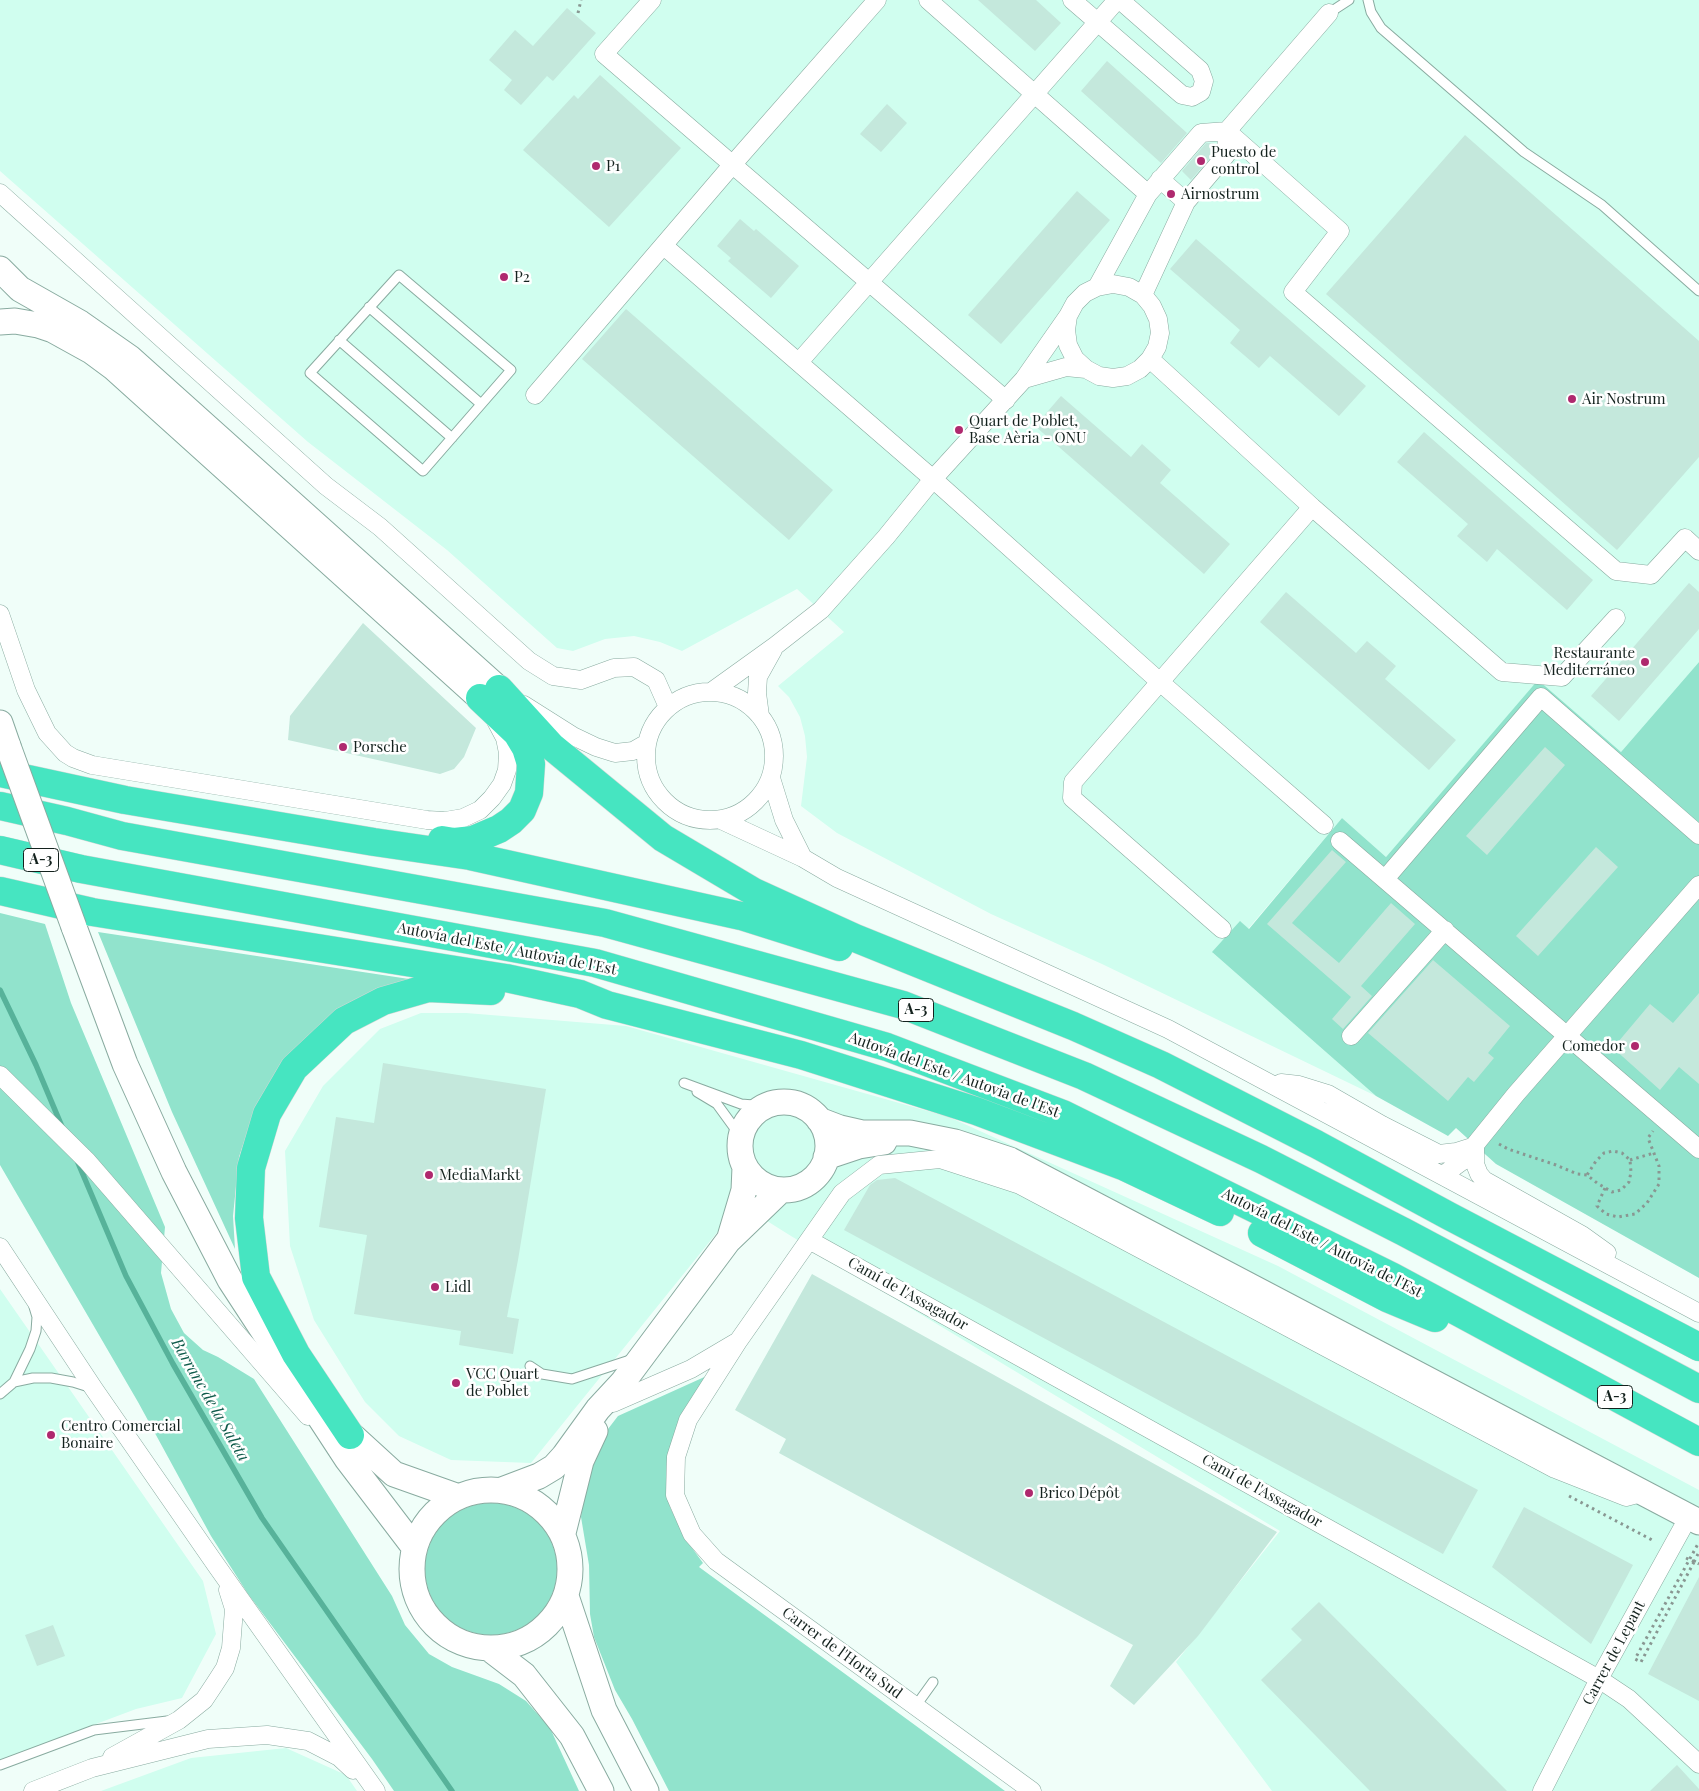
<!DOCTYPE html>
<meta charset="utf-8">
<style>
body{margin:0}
canvas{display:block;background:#f0fef9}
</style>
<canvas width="1699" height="1791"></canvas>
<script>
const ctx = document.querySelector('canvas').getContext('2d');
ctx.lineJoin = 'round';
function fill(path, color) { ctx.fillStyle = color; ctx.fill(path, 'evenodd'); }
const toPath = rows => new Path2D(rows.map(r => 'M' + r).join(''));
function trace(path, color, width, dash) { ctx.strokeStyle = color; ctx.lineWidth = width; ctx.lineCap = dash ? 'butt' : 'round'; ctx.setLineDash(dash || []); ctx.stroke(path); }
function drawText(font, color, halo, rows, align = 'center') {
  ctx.font = font + ' "Playfair Display",serif'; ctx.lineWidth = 5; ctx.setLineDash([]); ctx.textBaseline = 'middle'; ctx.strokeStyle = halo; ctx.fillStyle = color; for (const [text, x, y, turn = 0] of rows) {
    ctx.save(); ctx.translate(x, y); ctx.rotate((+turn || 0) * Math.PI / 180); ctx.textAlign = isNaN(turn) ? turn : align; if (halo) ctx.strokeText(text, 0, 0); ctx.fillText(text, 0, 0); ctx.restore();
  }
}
fill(toPath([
 [0,0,1699,0,1699,662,1621,752,1538,681,1386,857,1342,818,1248,929,1241,922,1213,953,1376,1096,1102,964,991,914,837,833,801,806,807,757,805,736,800,717,789,697,778,686,844,632,797,589,682,651,660,642,634,636,605,639,573,651,557,648,447,550,308,442,0,171],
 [421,1013,466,1013,626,1026,949,1117,1278,1266,1699,1490,1699,1791,1272,1791,1176,1662,1280,1531,791,1236,740,1204,531,1463,451,1460,399,1436,365,1402,314,1320,290,1246,285,1151,323,1086,380,1029],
 [0,1289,203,1581,216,1634,182,1698,136,1709,0,1760],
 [286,1748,346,1775,357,1791,101,1791,191,1758]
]), '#d0feef');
fill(toPath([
 [1699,662,1699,1278,1496,1164,1456,1128,1448,1136,1376,1096,1212,952,1240,921,1249,929,1342,818,1386,857,1538,680,1621,752],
 [0,913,45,924,71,1003,165,1227,161,1273,171,1309,184,1333,203,1350,218,1357,254,1379,392,1596,405,1625,429,1654,452,1667,499,1684,526,1701,550,1728,579,1791,394,1791,372,1759,248,1594,211,1536,138,1402,0,1165],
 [98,932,409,979,252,1118,239,1157,233,1216,235,1249,172,1112],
 [711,1374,685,1410,677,1426,667,1458,666,1482,670,1507,684,1537,703,1563,699,1567,1005,1791,669,1791,632,1719,615,1690,594,1637,590,1614,589,1565,581,1517,584,1487,592,1458,608,1429,618,1416],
 '425 1569a66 66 0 1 1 132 0a66 66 0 1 1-132 0Z'
]), '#91e3cc');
trace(toPath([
 [0,990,36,1065,63,1129],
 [76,1158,126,1276,173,1364,262,1518,452,1791]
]), '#57b29a', 5.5);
fill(toPath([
 [978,0,1036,0,1061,23,1035,51],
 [567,8,596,33,553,81,547,76,521,105,504,90,512,80,489,60,515,30,533,46],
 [1107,61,1187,133,1161,163,1081,91],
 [600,75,681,148,609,227,523,150,574,95,578,99],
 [887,104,907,123,881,152,860,134],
 [1465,135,1699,341,1699,457,1617,550,1326,294],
 [1206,143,1213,143,1216,146,1216,151,1191,180,1182,171],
 [1077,191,1110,220,1001,344,968,315],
 [740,219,754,231,756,229,799,266,771,298,728,261,731,258,717,246],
 [1196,239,1366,386,1339,416,1270,356,1259,368,1230,343,1240,330,1170,269],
 [626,309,833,490,789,540,582,359],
 [1061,396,1131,457,1142,444,1171,470,1160,483,1230,544,1204,574,1035,426],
 [1424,432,1593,580,1567,610,1497,549,1487,562,1457,536,1468,524,1397,462],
 [1689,583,1699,592,1699,629,1619,721,1591,696],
 [1286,592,1356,653,1367,641,1396,666,1385,679,1456,740,1429,770,1260,622],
 [363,623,476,728,464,757,454,769,440,774,288,740,290,716],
 [1545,747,1565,765,1487,855,1466,836],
 [1596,847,1618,867,1538,956,1516,936],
 [1332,850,1346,862,1292,923,1339,963,1391,903,1415,924,1361,986,1372,996,1343,1029,1332,1019,1351,997,1267,924],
 [1433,960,1510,1026,1488,1053,1494,1058,1474,1082,1468,1077,1448,1101,1368,1033],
 [1699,993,1699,1084,1679,1067,1660,1090,1613,1048,1650,1004,1673,1023],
 [383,1063,546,1089,518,1260,507,1317,519,1319,513,1354,459,1345,461,1331,354,1314,367,1235,319,1227,336,1117,374,1123],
 [895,1178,1478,1490,1443,1554,844,1230,870,1185,877,1180],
 [812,1274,1277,1532,1198,1636,1134,1705,1110,1686,1133,1645,779,1453,786,1439,735,1410],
 [1524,1507,1633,1565,1591,1644,1492,1567],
 [1699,1577,1699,1701,1648,1674],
 [1319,1602,1507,1791,1370,1791,1261,1680,1302,1640,1291,1629],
 [53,1625,65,1656,37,1666,25,1635],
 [1677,1765,1699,1789,1699,1791,1650,1791]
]), '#c4e8dc');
const lane = toPath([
 [1368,0,1371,12,1381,28,1524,152,1602,205,1699,291],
 [1329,13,1349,0],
 [399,275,511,370,423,471,310,373,399,275],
 [369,307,481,404],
 [339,340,452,438],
 [684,1083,741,1104,766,1106],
 [697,1092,717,1104,741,1137],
 [34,1307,37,1317,36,1331,30,1349,14,1382,33,1378,51,1378,73,1382,92,1388],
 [530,1366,542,1374,572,1379,633,1359],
 [0,1394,14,1382],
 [915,1707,933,1682],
 [0,1765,94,1730,167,1721]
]);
const street = toPath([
 [652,0,604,54,1006,400],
 [928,0,1148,194],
 [1072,0,1182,95,1192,97,1201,92,1204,81,1200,70,1120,0],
 [1160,179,1186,202],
 [0,193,326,486,380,527,529,661,553,676,581,680,614,668,634,667,656,680,668,707],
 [664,246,933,479,1160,682,1324,825],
 [1097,287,1148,194,1201,133,1227,131,1340,231,1293,292,1616,571,1651,575,1685,538,1699,551],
 [1143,295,1186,202,1226,155,1227,131,1329,13],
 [1068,316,1066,330,1068,345,1075,359,1086,369],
 [1150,359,1312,507,1502,672,1562,677,1616,618],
 [799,362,1117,0],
 [535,395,733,164,877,0],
 [0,614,26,690,47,733,65,753,73,758,92,765,427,820,445,821,463,818,480,810,492,798,502,784,507,770,508,753,505,738,496,721],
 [711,692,775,646,821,610,886,537,933,479,1024,379,1068,316,1075,303,1085,293,1097,287,1113,284,1129,287,1143,295,1152,306,1158,319,1160,333,1157,347,1150,359,1140,369,1127,376,1113,378,1099,376,1086,369,1066,367,1024,379],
 '646 756a64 64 0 1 1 128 0a64 64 0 1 1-128 0Z',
 [524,705,573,736,596,747,615,753,633,751,647,743],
 [760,716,757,693,758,677,773,650],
 [771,778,784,820,803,858],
 [721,820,803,858,837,878,1168,1029,1699,1313],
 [1340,841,1699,1149],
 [1385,879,1541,697,1699,835],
 [1222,929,1072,798,1073,782,1312,507],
 [1351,1036,1445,930],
 [0,1075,87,1161,308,1416],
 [1281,1083,1299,1085,1328,1094,1382,1125,1439,1154,1456,1152,1475,1146],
 [1475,1146,1475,1164,1479,1174,1484,1180,1582,1235,1607,1253],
 [1443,1175,1461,1162,1516,1094,1699,885],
 [809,1240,1599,1679,1629,1699,1699,1764],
 [0,1247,94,1389,216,1565,376,1791],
 [613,1403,691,1369,735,1343],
 [112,1757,179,1720,204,1700,214,1685,225,1668,231,1648,234,1609,228,1590],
 [33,1791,92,1768,208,1739,267,1735,308,1741,339,1757,353,1770],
 [1032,1791,716,1561,692,1534,675,1495,676,1457,688,1420,739,1340,842,1193,879,1165,940,1159,1020,1185,1555,1469,1626,1497,1641,1493],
 [1542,1791,1599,1679,1689,1516]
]);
const secondary = toPath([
 [0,269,20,289,80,323,130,358,499,689],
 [0,322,15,321,38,325,53,330,91,351,114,368,480,698],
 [0,723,8,746],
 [74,927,125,1064,174,1172,230,1280,347,1459,414,1547],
 '740 1146a44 44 0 1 1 88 0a44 44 0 1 1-88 0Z',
 [819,1120,840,1128,862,1133,910,1133,955,1142,1010,1160,1699,1522],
 [826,1157,859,1146,884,1142],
 [730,1237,744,1190,745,1167],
 [336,1421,394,1474,456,1496],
 '412 1569a79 79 0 1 1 158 0a79 79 0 1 1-158 0Z',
 [502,1490,539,1476,554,1467,564,1456,598,1409,623,1382,728,1241,781,1190],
 [563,1533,581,1461,595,1431],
 [566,1596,604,1710,646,1791],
 [490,1649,524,1675,572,1736,601,1791]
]);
const highway = toPath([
 [499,689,551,746,663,838,754,892,855,938,1073,1026,1161,1065,1316,1144,1449,1216,1699,1347],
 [0,773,125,800,374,842,470,856,741,916,839,947],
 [0,806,67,821,122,836,605,923,903,1005,1084,1076,1261,1159,1404,1232,1699,1389],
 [442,840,454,842,473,840,499,829,511,821,522,810,529,793,531,764,526,748,517,733,480,698],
 [0,850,81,869,595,963,887,1047,1063,1114,1393,1277,1699,1442],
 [0,891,92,912,506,978,580,994,607,1005,801,1055,976,1111,1125,1167,1220,1212],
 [1262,1233,1387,1298,1435,1318],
 [350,1435,296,1354,256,1277,249,1218,251,1168,267,1114,294,1068,344,1021,383,1001,428,988,491,991]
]);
trace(lane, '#89aba0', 11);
trace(street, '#89aba0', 19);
trace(secondary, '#89aba0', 27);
trace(highway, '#d5d7d6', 29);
trace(toPath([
 [578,13,581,0],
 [1499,1144,1508,1149,1556,1165,1577,1174,1587,1175,1597,1183,1612,1192,1621,1190,1629,1182,1631,1172,1630,1160,1622,1153,1613,1151,1604,1153,1596,1161,1587,1175],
 [1630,1160,1654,1153],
 [1605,1188,1597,1206,1606,1214,1618,1217,1635,1214,1647,1203,1659,1184,1659,1166,1648,1138,1653,1131],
 [1569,1496,1654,1541],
 [1686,1558,1699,1564],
 [1694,1562,1699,1552]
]), '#899792', 3, [2.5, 4]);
trace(lane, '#fff', 9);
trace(street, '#fff', 18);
trace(secondary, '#fff', 25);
trace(highway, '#46e5c1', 28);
const secondaryBridge = toPath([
 [8,746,74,927]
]);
trace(secondaryBridge, '#89aba0', 27, []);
trace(toPath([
 [1694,1562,1641,1662,1635,1659,1699,1542]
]), '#899792', 3, [2.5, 4]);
trace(secondaryBridge, '#fff', 25);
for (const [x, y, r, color] of [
 [1201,161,5,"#af296e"],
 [596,166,5,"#af296e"],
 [1171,194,5,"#af296e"],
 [504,277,5,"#af296e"],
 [1572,399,5,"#af296e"],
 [959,430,5,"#af296e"],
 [1645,662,5,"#af296e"],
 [343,747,5,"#af296e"],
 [1635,1046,5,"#af296e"],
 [429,1175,5,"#af296e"],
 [435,1287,5,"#af296e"],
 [456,1383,5,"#af296e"],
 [51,1435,5,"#af296e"],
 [1029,1493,5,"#af296e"]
]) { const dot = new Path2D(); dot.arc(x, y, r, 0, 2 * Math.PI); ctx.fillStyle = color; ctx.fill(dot); trace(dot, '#fff', 2); }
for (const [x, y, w] of [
 [41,860,35],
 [916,1010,35],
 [1615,1397,35]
]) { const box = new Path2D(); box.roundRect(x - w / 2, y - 11.5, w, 23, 4); ctx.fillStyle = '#fff'; ctx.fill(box); trace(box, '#14221e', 1); }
drawText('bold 14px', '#14221e', null, [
 ["A-3",41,860],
 ["A-3",916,1010],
 ["A-3",1615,1397]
]);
drawText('15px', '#14221e', '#fff', [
 ["Puesto de",1211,152],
 ["control",1211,169],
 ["P1",606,166],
 ["Airnostrum",1181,194],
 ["P2",514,277],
 ["Air Nostrum",1582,399],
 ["Quart de Poblet,",969,421],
 ["Base Aèria - ONU",969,438],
 ["Restaurante",1635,653,"right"],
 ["Mediterráneo",1635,670,"right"],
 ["Porsche",353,747],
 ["Comedor",1625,1046,"right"],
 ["MediaMarkt",439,1175],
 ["Lidl",445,1287],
 ["VCC Quart",466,1374],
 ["de Poblet",466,1391],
 ["Centro Comercial",61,1426],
 ["Bonaire",61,1443],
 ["Brico Dépôt",1039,1493]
], 'left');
drawText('15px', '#14221e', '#fff', [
 ["Autovía del Este / Autovia de l'Est",507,949,11],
 ["Autovía del Este / Autovia de l'Est",954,1075,20],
 ["Autovía del Este / Autovia de l'Est",1322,1243,27],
 ["Camí de l'Assagador",908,1294,29],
 ["Camí de l'Assagador",1262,1491,29],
 ["Carrer de l'Horta Sud",842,1653,36],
 ["Carrer de Lepant",1614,1653,-62]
]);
drawText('italic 16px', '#0f5b4b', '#fff', [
 ["Barranc de la Saleta",210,1400,60]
]);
</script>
